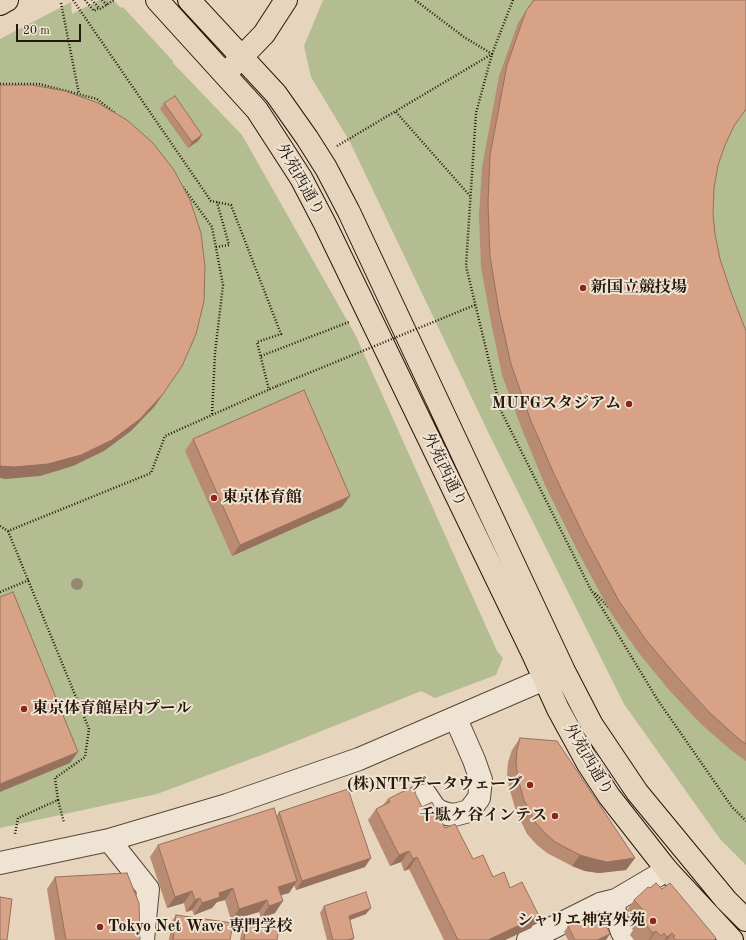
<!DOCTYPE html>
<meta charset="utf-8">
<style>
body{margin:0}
#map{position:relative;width:746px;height:940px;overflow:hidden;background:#e6d5bc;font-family:"Old Standard TT",serif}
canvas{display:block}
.scale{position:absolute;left:16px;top:24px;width:65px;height:18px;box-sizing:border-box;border:2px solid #27170d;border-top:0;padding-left:5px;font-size:12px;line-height:14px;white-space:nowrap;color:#27170d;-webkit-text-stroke:3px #efe4d3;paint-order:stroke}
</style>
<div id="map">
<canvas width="746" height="940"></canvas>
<div class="scale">20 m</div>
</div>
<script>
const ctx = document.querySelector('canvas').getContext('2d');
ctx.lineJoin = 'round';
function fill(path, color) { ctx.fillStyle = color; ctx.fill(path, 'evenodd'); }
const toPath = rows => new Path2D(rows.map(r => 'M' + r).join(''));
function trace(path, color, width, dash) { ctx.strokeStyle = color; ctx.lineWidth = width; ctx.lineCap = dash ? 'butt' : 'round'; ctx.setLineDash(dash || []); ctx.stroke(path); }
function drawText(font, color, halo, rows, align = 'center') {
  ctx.font = font + ' "Old Standard TT","Noto Serif JP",serif'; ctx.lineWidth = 4; ctx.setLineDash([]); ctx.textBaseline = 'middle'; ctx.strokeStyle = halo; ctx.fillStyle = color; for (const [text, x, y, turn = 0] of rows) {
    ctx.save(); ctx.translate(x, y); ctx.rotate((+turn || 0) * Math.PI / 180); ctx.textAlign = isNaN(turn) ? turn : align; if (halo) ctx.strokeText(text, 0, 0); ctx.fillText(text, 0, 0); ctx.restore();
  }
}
fill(toPath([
 [99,0,113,0,121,8,123,7,173,61,173,63,242,135,356,336,497,651,503,658,496,675,435,698,421,691,267,753,157,794,0,828,0,39,71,2,72,14],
 [323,0,746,0,746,865,720,839,624,704,489,434,350,142,311,77,304,46]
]), '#b4bd91');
const minor = toPath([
 [426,795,434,807,439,811,447,814,454,815,469,811,479,798,481,780,474,760,456,719],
 [109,840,148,889,143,940],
 [0,863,109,840,227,805,359,759,561,672],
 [616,900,614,909,622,932,627,940],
 [528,940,600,904,616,900,667,870]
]);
const major = toPath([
 [157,0,257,110,301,178,325,224,533,654,558,709,588,764,609,796,667,870,732,940],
 [189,0,276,94,307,138,326,168,349,212,564,671,592,725,637,792,726,900,746,920],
 [0,4,7,0],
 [232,67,264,34,286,0]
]);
trace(minor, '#574639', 24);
trace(major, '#27170d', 24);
trace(toPath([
 [73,0,211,201,231,205,281,334,257,342,269,390],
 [85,0,94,11,99,8,92,0],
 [102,0,107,5],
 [513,0,492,54,476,113,466,266,501,411,590,588,657,699,732,807,746,821],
 [61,3,79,94],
 [100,9,114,0],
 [0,84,39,84,97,99,116,114],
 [396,112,471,197],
 [337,146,492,54,464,37,415,0],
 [183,187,212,227,223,285,215,353,212,415],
 [216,247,229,245,217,202],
 [261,356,349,322],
 [0,526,8,531,151,473,165,436,277,386],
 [8,531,89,729,85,757,55,778,58,800,18,818,15,834],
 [0,592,29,580],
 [595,593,609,608],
 [58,800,64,823]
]), '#27170d', 2.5, [1, 2]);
trace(minor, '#efe4d3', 22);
trace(major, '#e6d5bc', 22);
trace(toPath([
 [277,386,475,305]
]), '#27170d', 2.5, [1, 2]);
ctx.fillStyle = '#948872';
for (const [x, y] of [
 [77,584]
]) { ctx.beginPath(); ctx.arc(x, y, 6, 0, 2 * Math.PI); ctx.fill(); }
fill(toPath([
 [533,0,746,0,746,110,740,117,734,126,725,145,718,165,714,188,713,214,715,234,720,259,732,295,746,331,746,761,732,751,701,724,669,690,638,652,611,613,577,550,545,485,523,432,502,375,491,322,481,267,479,215,482,167,499,76,518,23],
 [164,103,202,135,198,141,188,148,160,109],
 [193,439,342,507,232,556,185,451],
 [520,738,635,858,626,870,599,873,585,871,572,866,547,853,537,845,527,834,516,811,510,791,507,775,508,762,512,750],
 [388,799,422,807,445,828,473,859,493,877,510,888,539,916,531,928,505,940,444,940,409,869,404,871,401,862,390,866,368,820,376,809,383,805],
 [279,812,365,867,296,890,294,885,289,893,281,895,275,913,261,918,259,912,231,920,225,900,217,902,212,908,194,915,192,910,186,912,184,903,167,908,150,857,158,845,276,817],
 [55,877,140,940,55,940,47,889],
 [650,888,662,889,716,938,715,940,634,940,630,935,633,930,631,927,632,926,623,916,634,900],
 [324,906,366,914,350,920,354,938,353,940,327,940,320,913],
 [176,915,230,940,169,940,172,921],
 [246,923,277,940,240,940,242,930],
 [568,926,606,940,568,940,564,932]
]), '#b98b72');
fill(toPath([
 [202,135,198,141,188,148,192,142],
 [163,394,155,406,131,431,104,451,73,466,40,476,5,479,0,478,0,466],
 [350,496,342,507,232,556,240,545],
 [78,752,70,763,0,792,0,784],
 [409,851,401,862,390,866,399,855],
 [580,855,635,858,626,870,599,873,585,871,572,866],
 [417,857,409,869,404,871,413,859],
 [371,858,365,867,296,890,302,881],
 [297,881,289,893,270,898,278,887],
 [233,888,225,900,217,902,212,908,194,915,202,903,219,893],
 [192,891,184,903,167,908,175,897],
 [200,898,192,910,186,912,195,900],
 [267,900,259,912,231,920,239,909],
 [283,901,275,913,261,918,269,906],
 [371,908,366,914,344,922,349,916],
 [539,916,531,928,505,940,488,940],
 [656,931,650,940,649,940,653,933],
 [672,933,667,940,665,940,667,937],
 [610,934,606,940,597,940]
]), '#96715d');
const building = toPath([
 [534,0,746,0,746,109,734,126,725,145,718,165,714,188,713,214,715,234,720,259,732,295,746,331,746,744,740,740,709,712,678,678,646,640,619,601,585,538,554,474,531,421,511,364,499,311,490,256,488,203,490,155,507,65,526,11,534,0],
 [0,85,32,85,65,91,98,103,127,120,153,143,174,170,190,200,201,233,205,267,204,301,196,334,182,366,163,394,140,419,112,440,81,455,48,464,14,467,0,466,0,85],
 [175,96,202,135,192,142,164,103,175,96],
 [304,390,350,496,240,545,193,439,304,390],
 [13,592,78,752,0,784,0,597,13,592],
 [520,738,557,741,635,858,607,862,594,859,580,855,555,842,545,833,535,822,524,800,518,779,516,763,517,750,520,738],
 [412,787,422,807,432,802,445,828,455,824,473,859,483,855,493,877,504,872,510,888,522,882,539,916,488,940,458,940,417,857,413,859,409,851,399,855,376,809,390,802,388,799,412,787],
 [348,789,371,858,302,881,279,812,348,789],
 [274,808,297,881,278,887,283,901,269,906,267,900,239,909,233,888,219,893,220,897,202,903,200,898,195,900,192,891,175,897,158,845,274,808],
 [127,873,139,903,140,940,66,940,55,877,127,873],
 [656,883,662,889,670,883,716,938,714,940,676,940,673,937,675,936,672,933,667,937,664,933,661,936,656,931,653,933,641,919,646,915,642,911,643,910,634,900,648,887,650,888,656,883],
 [366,892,371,908,349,916,354,938,347,940,333,940,324,906,366,892],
 [0,897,12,899,7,940,0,940,0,897],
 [599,911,610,934,597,940,575,940,568,926,599,911],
 [176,915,233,923,230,940,173,940,176,915],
 [246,923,279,927,277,940,244,940,246,923]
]);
fill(building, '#d7a285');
trace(building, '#96715d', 1);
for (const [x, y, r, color] of [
 [583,288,4,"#8f2418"],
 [629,404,4,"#8f2418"],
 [214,498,4,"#8f2418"],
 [24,709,4,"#8f2418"],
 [530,785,4,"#8f2418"],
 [555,816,4,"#8f2418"],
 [653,921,4,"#8f2418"],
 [100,927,4,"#8f2418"]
]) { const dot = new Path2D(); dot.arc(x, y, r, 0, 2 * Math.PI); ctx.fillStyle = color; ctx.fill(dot); trace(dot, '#efe4d3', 1.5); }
drawText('16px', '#27170d', '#efe4d3', [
 ["外苑西通り",300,180,60],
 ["外苑西通り",444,470,64],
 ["外苑西通り",588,760,59]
]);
drawText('bold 16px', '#27170d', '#efe4d3', [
 ["新国立競技場",591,288],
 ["MUFGスタジアム",621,404,"right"],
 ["東京体育館",222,498],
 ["東京体育館屋内プール",32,709],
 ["(株)NTTデータウェーブ",522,785,"right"],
 ["千駄ケ谷インテス",547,816,"right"],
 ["シャリエ神宮外苑",645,921,"right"],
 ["Tokyo Net Wave 専門学校",108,927]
], 'left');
</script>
